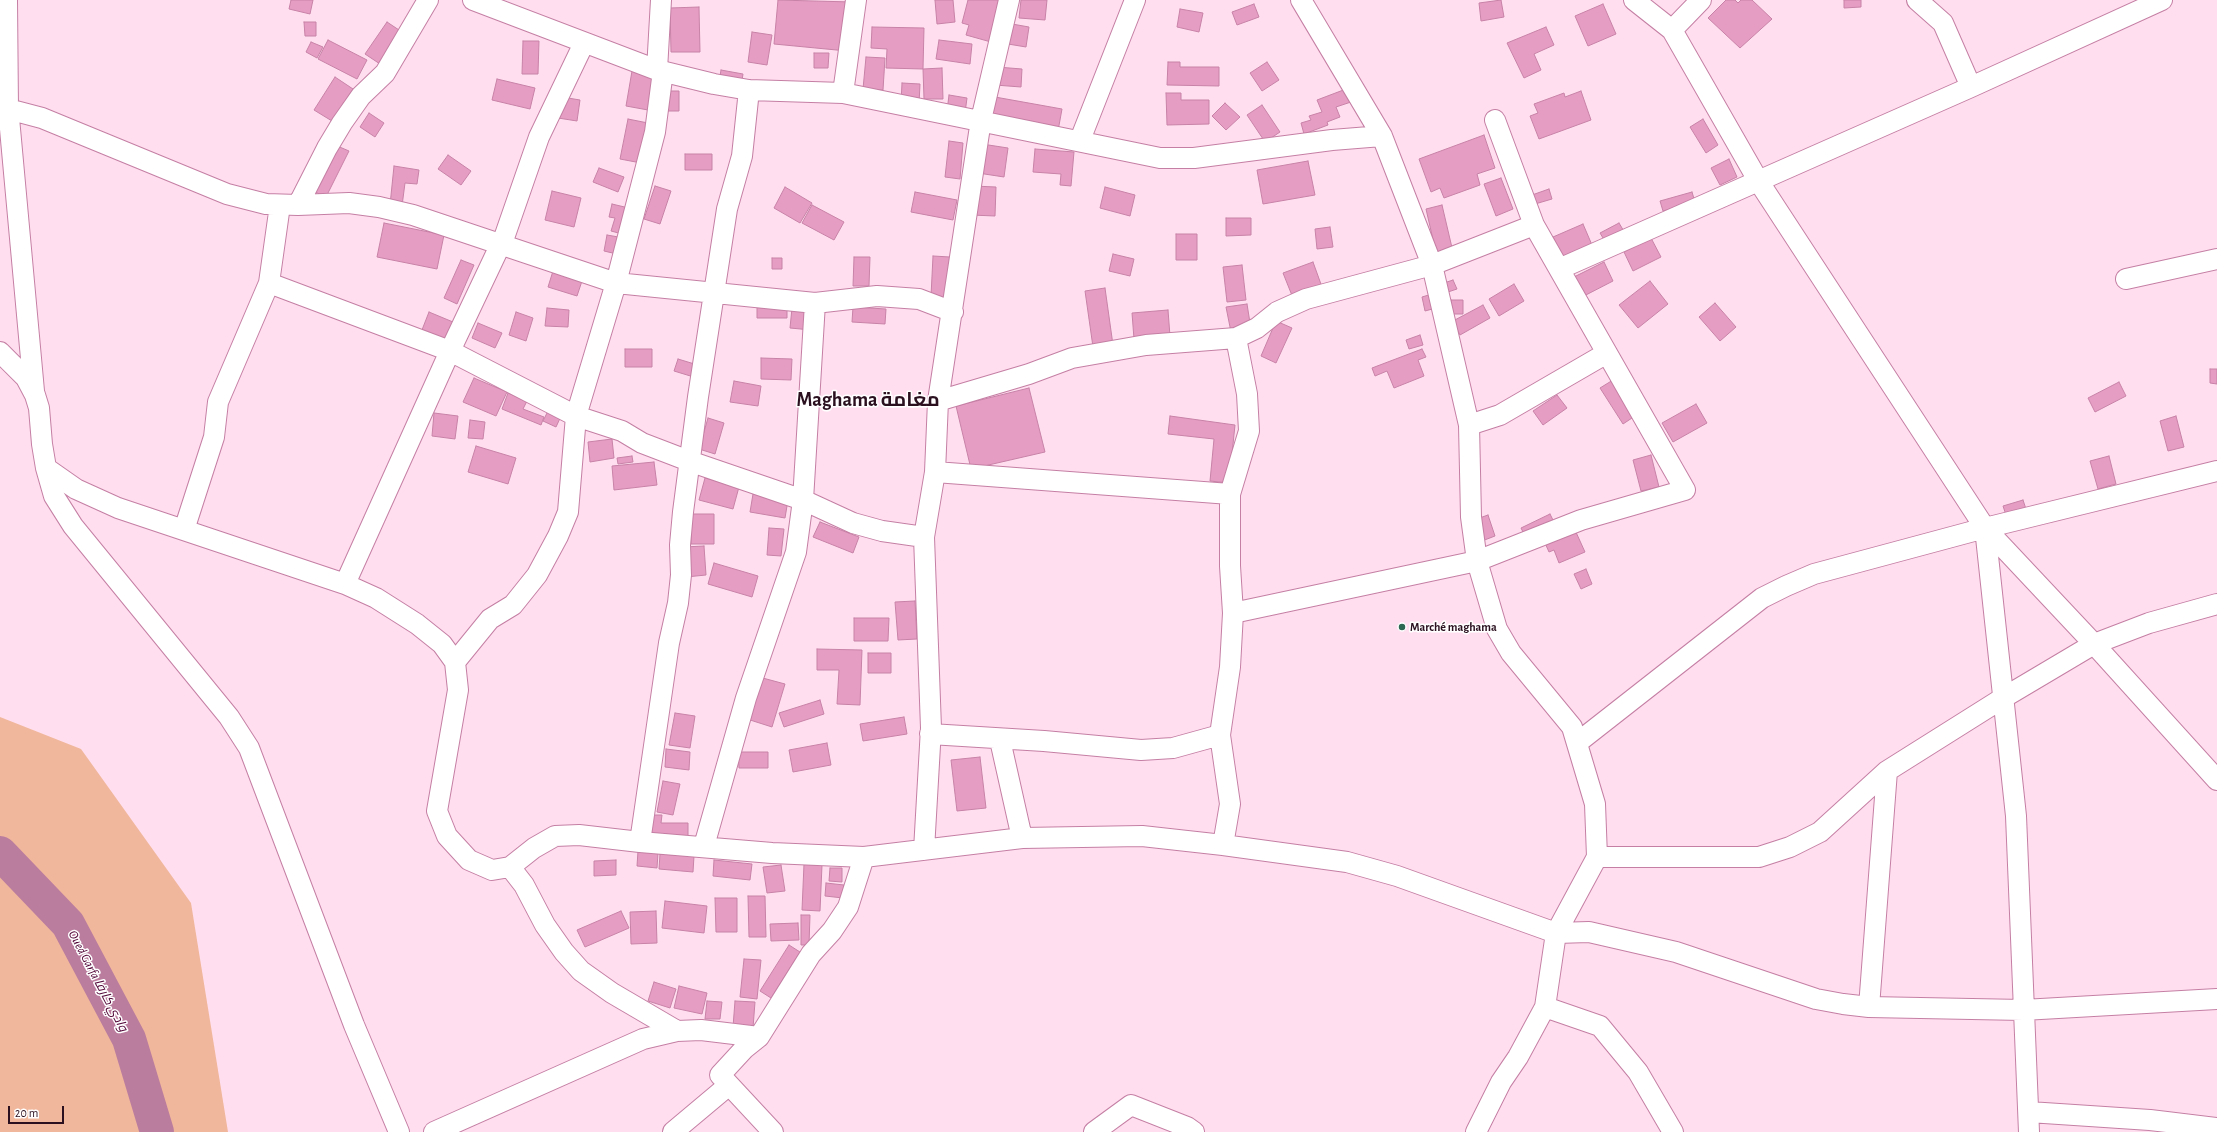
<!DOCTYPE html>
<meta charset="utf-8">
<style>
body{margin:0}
#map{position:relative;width:2217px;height:1132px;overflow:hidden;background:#ffdfef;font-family:"Alegreya Sans",sans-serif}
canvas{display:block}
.scale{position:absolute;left:8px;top:1106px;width:56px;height:18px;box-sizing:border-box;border:2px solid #2b1120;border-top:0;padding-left:5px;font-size:12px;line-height:14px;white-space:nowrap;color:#2b1120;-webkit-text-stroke:3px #fff;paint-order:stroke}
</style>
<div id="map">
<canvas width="2217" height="1132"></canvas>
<div class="scale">20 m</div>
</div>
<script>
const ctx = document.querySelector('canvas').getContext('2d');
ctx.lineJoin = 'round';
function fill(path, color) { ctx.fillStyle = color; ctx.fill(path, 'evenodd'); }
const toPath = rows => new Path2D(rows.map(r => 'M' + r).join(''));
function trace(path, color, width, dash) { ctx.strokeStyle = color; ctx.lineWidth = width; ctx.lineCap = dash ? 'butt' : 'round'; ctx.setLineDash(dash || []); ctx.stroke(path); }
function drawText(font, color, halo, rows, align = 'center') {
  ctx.font = font + ' "Alegreya Sans",Cairo,sans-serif'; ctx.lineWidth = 3; ctx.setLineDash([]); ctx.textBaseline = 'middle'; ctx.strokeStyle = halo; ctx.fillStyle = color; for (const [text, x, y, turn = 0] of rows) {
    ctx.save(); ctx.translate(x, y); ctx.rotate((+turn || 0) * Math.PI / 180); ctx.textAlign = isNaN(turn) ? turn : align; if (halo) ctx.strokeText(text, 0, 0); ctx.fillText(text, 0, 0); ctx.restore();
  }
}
fill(toPath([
 [0,717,81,749,191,903,228,1132,0,1132]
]), '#f1b79c');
trace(toPath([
 [0,853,68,924,129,1039,157,1132]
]), '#bb7d9e', 34);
const building = toPath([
 [291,0,313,0,310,14,289,9,291,0],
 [778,0,852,2,847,51,774,44,778,0],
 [935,0,953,0,955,22,937,24,935,0],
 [968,0,1002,0,991,42,966,35,969,25,962,23,968,0],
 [1021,0,1047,0,1045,20,1019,18,1021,0],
 [1501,0,1504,17,1481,21,1479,3,1501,0],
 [1726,0,1735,0,1738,3,1741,0,1752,0,1772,19,1740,48,1708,18,1726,0],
 [1844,0,1861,0,1861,7,1844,8,1844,0],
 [1254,4,1259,17,1237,25,1232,12,1254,4],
 [1603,4,1616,34,1588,46,1575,16,1603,4],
 [699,7,700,52,671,52,670,8,699,7],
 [1180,9,1203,13,1199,32,1177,27,1180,9],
 [304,22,316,22,316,36,305,36,304,22],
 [387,22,402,32,380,64,365,54,387,22],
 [1012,24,1029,27,1026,47,1008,44,1012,24],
 [872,27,924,28,923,69,886,68,887,49,871,48,872,27],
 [1546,27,1554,45,1534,54,1541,70,1524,78,1507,43,1546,27],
 [752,32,772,35,767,65,748,62,752,32],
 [328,40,367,60,357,79,318,59,328,40],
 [939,40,972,44,970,64,936,59,939,40],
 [523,41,539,41,538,74,522,74,523,41],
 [311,42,323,47,317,58,306,52,311,42],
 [814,53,829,53,828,68,814,68,814,53],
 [866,57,885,58,883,90,863,89,866,57],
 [1168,62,1180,62,1180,67,1219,67,1219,86,1167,85,1168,62],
 [1267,62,1279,80,1262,91,1250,73,1267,62],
 [997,67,1022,69,1021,87,995,85,997,67],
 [942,68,943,99,924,99,923,69,942,68],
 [721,70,743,74,741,87,719,83,721,70],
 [632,71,655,75,648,110,626,106,632,71],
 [335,77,353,89,332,121,314,110,335,77],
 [497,79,535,88,530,109,492,100,497,79],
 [902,83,920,84,919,104,901,103,902,83],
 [1346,89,1351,102,1336,107,1340,117,1327,122,1328,125,1304,134,1301,123,1311,120,1309,116,1322,112,1317,100,1346,89],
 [663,91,679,91,679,111,662,111,663,91],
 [1581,91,1591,120,1539,139,1530,116,1538,113,1534,104,1564,93,1565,97,1581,91],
 [1166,93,1181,93,1181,100,1209,100,1209,124,1167,125,1166,93],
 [949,95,967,98,965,113,947,111,949,95],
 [562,97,580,100,577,121,558,118,562,97],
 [995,97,1062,109,1058,131,991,119,995,97],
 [1225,103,1240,117,1226,130,1212,116,1225,103],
 [1262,105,1280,132,1265,142,1247,115,1262,105],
 [369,113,384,123,375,137,360,127,369,113],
 [628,119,648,123,641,163,620,159,628,119],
 [1703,119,1718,145,1706,153,1690,127,1703,119],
 [1484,135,1495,168,1477,174,1480,185,1444,198,1440,188,1431,192,1419,159,1484,135],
 [949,141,963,143,960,179,945,177,949,141],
 [982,144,1008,148,1004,177,978,173,982,144],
 [335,145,349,151,326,197,313,191,335,145],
 [1035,149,1074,152,1071,186,1060,185,1061,174,1033,172,1035,149],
 [685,154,712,154,712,170,685,170,685,154],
 [448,155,471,171,461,185,438,169,448,155],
 [1729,159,1737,177,1720,185,1711,168,1729,159],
 [1308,161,1315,195,1263,204,1257,170,1308,161],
 [394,166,419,170,417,184,405,183,402,206,390,205,394,166],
 [599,168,624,177,618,192,593,182,599,168],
 [1501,178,1513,209,1496,216,1484,184,1501,178],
 [655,186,671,191,660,224,644,219,655,186],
 [973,186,996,187,995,216,971,215,973,186],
 [785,187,812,203,800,223,774,208,785,187],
 [1105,187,1135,195,1130,216,1100,208,1105,187],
 [1549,189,1552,199,1535,204,1532,195,1549,189],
 [552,191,581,198,574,227,545,220,552,191],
 [915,192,957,200,953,220,911,212,915,192],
 [1692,192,1695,202,1663,211,1660,201,1692,192],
 [612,204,633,209,626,235,611,231,615,218,609,217,612,204],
 [812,205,844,222,834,240,802,223,812,205],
 [1442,205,1453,252,1437,257,1426,209,1442,205],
 [1226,218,1251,218,1251,235,1226,236,1226,218],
 [384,223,444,235,437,269,377,257,384,223],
 [1619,223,1625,233,1606,243,1600,233,1619,223],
 [1583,224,1592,245,1563,258,1553,237,1583,224],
 [1330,227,1333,247,1317,249,1315,229,1330,227],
 [1176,234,1197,234,1197,260,1176,260,1176,234],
 [607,235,624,238,621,255,604,251,607,235],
 [1651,238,1661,257,1633,271,1624,252,1651,238],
 [1113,254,1134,259,1130,276,1109,271,1113,254],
 [933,256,950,257,947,298,931,296,933,256],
 [854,257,870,257,869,286,853,286,854,257],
 [772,258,782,258,782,269,772,269,772,258],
 [461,260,474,265,457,304,444,298,461,260],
 [1313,262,1322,287,1293,298,1283,273,1313,262],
 [1604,262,1613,281,1582,297,1572,278,1604,262],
 [1242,265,1246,300,1227,302,1223,267,1242,265],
 [553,271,582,281,577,296,548,287,553,271],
 [1453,280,1457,289,1445,293,1441,284,1453,280],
 [1650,281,1668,304,1638,328,1619,305,1650,281],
 [1514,284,1524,301,1499,316,1489,299,1514,284],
 [1105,288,1113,345,1093,347,1085,291,1105,288],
 [1432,294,1436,308,1425,311,1422,297,1432,294],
 [1451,300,1463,300,1463,314,1452,314,1451,300],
 [1715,303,1736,327,1720,341,1699,317,1715,303],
 [757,304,787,304,787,318,757,318,757,304],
 [1247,304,1251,329,1231,332,1226,307,1247,304],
 [1483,305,1490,318,1460,335,1453,321,1483,305],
 [853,307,886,309,885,324,852,322,853,307],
 [547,308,569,310,568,327,545,326,547,308],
 [792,308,812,309,811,330,790,328,792,308],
 [1168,310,1170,336,1134,339,1132,313,1168,310],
 [429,312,453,322,444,344,420,335,429,312],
 [516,312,533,318,526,341,509,335,516,312],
 [1276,321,1292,328,1276,363,1261,356,1276,321],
 [478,323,502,333,495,348,472,338,478,323],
 [1420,335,1423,345,1409,349,1406,340,1420,335],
 [625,349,652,349,652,367,625,367,625,349],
 [1422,349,1426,357,1418,360,1424,376,1394,388,1387,371,1375,376,1372,368,1422,349],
 [761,358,792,359,791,380,761,379,761,358],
 [678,359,701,366,697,378,674,371,678,359],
 [2210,369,2217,369,2217,384,2210,383,2210,369],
 [474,378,507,392,496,416,463,402,474,378],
 [1613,380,1635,416,1623,424,1600,388,1613,380],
 [734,381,761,386,758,406,730,402,734,381],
 [2119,382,2126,396,2095,412,2088,398,2119,382],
 [1029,388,1045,452,971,469,956,406,1029,388],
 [508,393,527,401,523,409,544,417,541,425,502,409,508,393],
 [1557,395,1567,408,1543,425,1533,411,1557,395],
 [1696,404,1707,423,1673,442,1662,423,1696,404],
 [550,407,562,414,556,427,543,421,550,407],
 [434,413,458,416,455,439,432,436,434,413],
 [1170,416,1235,425,1229,483,1210,481,1214,439,1168,434,1170,416],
 [2176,416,2184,447,2168,451,2160,421,2176,416],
 [708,418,724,423,715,454,699,449,708,418],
 [470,420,485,422,483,439,468,438,470,420],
 [612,439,614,458,590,462,588,442,612,439],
 [476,446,516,458,508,484,468,472,476,446],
 [1651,455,1659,487,1641,491,1633,460,1651,455],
 [632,456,633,462,618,464,617,458,632,456],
 [2109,456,2116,484,2098,489,2090,461,2109,456],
 [654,462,657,485,614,490,612,466,654,462],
 [705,478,739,487,733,509,699,500,705,478],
 [753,494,788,500,785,518,750,512,753,494],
 [2023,500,2027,512,2007,518,2003,506,2023,500],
 [691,514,714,514,714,544,691,544,691,514],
 [1550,514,1555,524,1526,538,1521,528,1550,514],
 [1488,515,1495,536,1482,541,1474,520,1488,515],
 [820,522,859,537,853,553,813,537,820,522],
 [769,528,784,529,781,556,767,555,769,528],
 [1575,530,1585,552,1559,563,1554,550,1549,552,1545,543,1575,530],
 [704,546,706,575,686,577,684,547,704,546],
 [714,563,758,576,752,597,708,584,714,563],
 [1586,569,1592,584,1581,589,1574,574,1586,569],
 [915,601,917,639,898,640,895,602,915,601],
 [854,618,889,618,888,641,854,641,854,618],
 [817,649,862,650,860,705,837,704,839,670,817,670,817,649],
 [868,653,891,653,891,673,868,673,868,653],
 [759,677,785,684,772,727,747,719,759,677],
 [820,700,824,714,784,727,779,713,820,700],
 [675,713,695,716,690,748,669,745,675,713],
 [904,717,907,734,863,741,860,724,904,717],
 [827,743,831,765,793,772,789,750,827,743],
 [666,749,690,752,689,770,665,767,666,749],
 [738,752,768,752,768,768,739,768,738,752],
 [980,757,986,808,957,811,951,760,980,757],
 [663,781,680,784,673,815,657,812,663,781],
 [647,815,662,815,661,823,688,823,688,837,646,837,647,815],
 [638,851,658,853,657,868,637,866,638,851],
 [660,854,694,856,693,872,659,869,660,854],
 [616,860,616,875,594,876,594,861,616,860],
 [714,860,752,864,750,880,713,876,714,860],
 [804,864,822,865,820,911,802,910,804,864],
 [781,865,785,891,767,893,763,867,781,865],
 [830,868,842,868,842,882,829,881,830,868],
 [826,883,844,885,843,898,825,896,826,883],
 [748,896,765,896,766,937,749,937,748,896],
 [715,898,737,898,737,932,716,932,715,898],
 [665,901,707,906,704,933,662,928,665,901],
 [621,911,629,928,585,947,577,930,621,911],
 [656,911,657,943,631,944,630,912,656,911],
 [801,915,810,915,809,945,801,945,801,915],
 [798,923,799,940,771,941,770,924,798,923],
 [789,945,800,952,771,998,760,991,789,945],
 [744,959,761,960,757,999,740,997,744,959],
 [654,982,676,989,670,1008,648,1001,654,982],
 [679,986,707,993,702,1014,674,1008,679,986],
 [707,1001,722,1002,720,1019,705,1019,707,1001],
 [735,1001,755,1002,753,1028,733,1027,735,1001]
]);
fill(building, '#e69dc3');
trace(building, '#c882a7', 1);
const minor = toPath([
 [7,0,8,107,34,391],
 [473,0,657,70,714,84,749,90,843,93,1160,158,1194,158,1332,140,1382,136],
 [1301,0,1382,136,1432,265,1469,425,1471,517,1477,561,1497,629,1511,653,1572,727,1595,804,1597,857,1556,933,1545,1007,1518,1057,1501,1082,1476,1132],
 [1634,0,1672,30,1759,182,1985,528,2094,644,2217,780],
 [1917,0,1943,23,1971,87],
 [1672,30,1701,0],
 [657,70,661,0],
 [843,93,856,0],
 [0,107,42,118,227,194,266,204,298,205,349,203,379,207,413,215,616,283,815,303,877,296,919,299,953,312],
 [1080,140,1135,0],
 [298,205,327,148,342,123,361,96,385,73,428,0],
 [1559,269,1971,87,2162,0],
 [2126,279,2217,259],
 [269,283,450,351,576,416,622,431,642,443,689,461,803,500,853,523,882,531,924,537],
 [0,352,26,378,35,395,39,408,42,444,46,468,54,496,73,526,229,717,249,748,354,1025,399,1132],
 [938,401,1029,374,1072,358,1146,345,1236,338,1257,328,1277,312,1306,299,1432,265,1534,225],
 [1469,425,1500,415,1607,353],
 [46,468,76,489,118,508,345,584,376,598,417,624,442,644,455,662,458,690,437,811,447,836,469,860,492,870,510,867,534,848,555,836,579,835,640,842,772,853,864,857,1022,838,1142,836,1223,845,1347,862,1397,876,1556,933,1589,932,1676,952,1816,999,1843,1004,1869,1007,2023,1010,2217,999],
 [935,472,1230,494],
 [1985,528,2016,816,2029,1132],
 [184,530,214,437,218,402,269,283,280,205],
 [345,584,450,351,505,235,539,137,584,43],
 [1233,613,1477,561,1581,520,1685,490,1534,225,1495,120],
 [455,662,490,619,513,605,537,575,558,536,568,512,576,416,616,283,655,132,663,71],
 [930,734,1044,741,1141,750,1173,748,1220,735],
 [1000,740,1022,838],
 [1577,743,1762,598,1786,586,1814,574,1985,528,2217,471],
 [640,842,669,643,678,603,681,575,680,545,683,512,698,397,727,209,742,156,749,90],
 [1223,845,1230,804,1220,735,1230,667,1233,613,1230,566,1230,494,1249,431,1247,394,1236,338],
 [704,846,746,698,796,552,803,500,815,303],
 [924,850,931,728,924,537,935,472,938,401,981,120,1009,0],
 [1597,857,1759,857,1790,847,1820,832,1887,771,2003,698,2094,644,2149,623,2217,604],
 [510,867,524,885,545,925,564,952,581,971,612,993,677,1031],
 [1545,1007,1600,1026,1638,1072,1673,1132],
 [1869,1007,1887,771],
 [2029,1112,2150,1120,2217,1128],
 [434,1132,643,1039,677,1031,701,1030,759,1037],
 [673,1132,729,1085],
 [773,1132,720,1075,744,1049,759,1037,811,954,832,931,848,907,864,857],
 [1094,1132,1131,1105,1187,1127,1194,1132]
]);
trace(minor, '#c57fa4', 22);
trace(minor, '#fff', 20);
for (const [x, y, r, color] of [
 [1402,627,4,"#2b6751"]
]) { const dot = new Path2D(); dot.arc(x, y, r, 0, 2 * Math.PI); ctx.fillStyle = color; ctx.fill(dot); trace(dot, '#fff', 1.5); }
drawText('bold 12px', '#2b1120', '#fff', [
 ["Marché maghama",1410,627]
], 'left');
drawText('italic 13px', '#500336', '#fff', [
 ["Oued Garfa وادي كارفا",98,981,62]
]);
drawText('bold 20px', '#2b1120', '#fff', [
 ["Maghama مغامة",868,400]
]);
</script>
